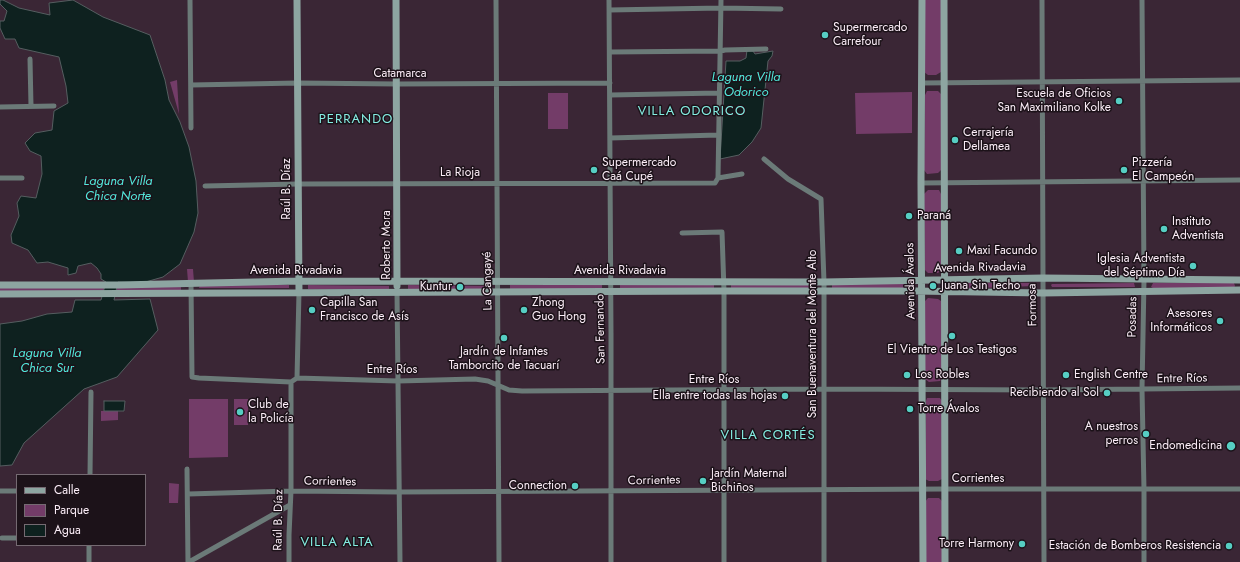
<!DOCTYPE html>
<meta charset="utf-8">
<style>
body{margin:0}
#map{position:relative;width:1240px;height:562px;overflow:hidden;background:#3a2635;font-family:Jost,sans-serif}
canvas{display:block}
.legend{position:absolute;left:16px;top:474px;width:130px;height:72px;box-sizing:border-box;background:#1c1219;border:1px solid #756a72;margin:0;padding:5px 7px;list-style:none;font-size:12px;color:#fbedf7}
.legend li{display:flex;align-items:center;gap:8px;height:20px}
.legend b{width:20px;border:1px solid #756a72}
</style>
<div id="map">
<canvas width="1240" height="562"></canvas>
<ul class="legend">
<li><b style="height:5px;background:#8da5a1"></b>Calle</li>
<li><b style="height:11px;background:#733c68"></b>Parque</li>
<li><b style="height:11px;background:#0e211f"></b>Agua</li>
</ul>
</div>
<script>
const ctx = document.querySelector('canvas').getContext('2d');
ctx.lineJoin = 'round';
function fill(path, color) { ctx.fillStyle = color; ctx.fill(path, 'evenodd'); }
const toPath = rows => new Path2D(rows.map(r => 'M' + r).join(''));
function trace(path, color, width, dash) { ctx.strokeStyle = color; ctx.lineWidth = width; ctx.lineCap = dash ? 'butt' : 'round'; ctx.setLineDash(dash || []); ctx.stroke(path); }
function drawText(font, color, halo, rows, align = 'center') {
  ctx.font = font + ' Jost,sans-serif'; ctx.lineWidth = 3; ctx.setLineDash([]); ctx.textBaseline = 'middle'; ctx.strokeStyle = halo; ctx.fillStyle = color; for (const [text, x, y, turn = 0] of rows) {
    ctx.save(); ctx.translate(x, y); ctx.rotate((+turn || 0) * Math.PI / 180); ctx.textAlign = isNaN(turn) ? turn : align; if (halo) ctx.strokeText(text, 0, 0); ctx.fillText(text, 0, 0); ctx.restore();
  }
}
fill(toPath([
 [924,0,941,0,941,72,936,75,928,75,924,72],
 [177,80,179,114,170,82],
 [927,91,938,91,941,94,941,170,938,173,927,174,924,170,925,95],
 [912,92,912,133,856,134,855,93],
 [548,93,568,93,568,129,548,129],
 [928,190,939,190,941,194,942,269,938,273,928,273,925,270,924,194],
 [187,269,193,269,194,282,188,282],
 [912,283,912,289,832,288,832,284],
 [954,283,1033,283,1034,286,954,289,952,286],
 [1134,283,1135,287,1052,287,1051,285,1052,284],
 [1153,283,1234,283,1235,286,1234,288,1153,288,1151,287],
 [733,284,813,284,813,288,731,288,731,285],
 [200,285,289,285,289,288,199,288],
 [308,285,389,286,389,289,308,289],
 [408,285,489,286,489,289,408,289],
 [510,285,602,285,602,289,510,290],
 [620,285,714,285,714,288,620,289],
 [181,286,181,290,0,292,0,288],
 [928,298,938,299,941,301,943,377,940,381,929,382,925,379,925,301],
 [927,398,940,398,942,401,942,479,938,481,929,481,925,479,926,401],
 [189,399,228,399,228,457,189,458],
 [234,399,248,399,248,425,234,425],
 [101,411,118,411,118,420,101,421],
 [169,483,179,484,178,503,169,503],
 [928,498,939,498,942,501,943,562,925,562,925,502]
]), '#733c68');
const water = toPath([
 [0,0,3,0,19,8,50,15,49,3,73,0,103,17,150,35,165,80,169,100,180,122,189,147,196,181,198,213,194,232,180,264,163,277,142,283,118,282,114,300,150,299,158,330,117,377,84,389,24,443,12,465,0,466,0,324,22,321,47,314,72,312,75,300,101,300,106,282,101,279,101,274,97,268,91,263,78,266,76,273,68,275,68,268,48,262,37,263,28,250,12,243,11,235,19,216,17,203,21,196,36,198,42,174,41,156,30,151,25,143,35,133,52,130,54,111,68,103,66,86,59,57,19,48,15,39,5,39,0,28,0,21,4,21,7,11,0,4,0,0],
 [747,50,753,51,755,54,773,51,772,56,768,61,761,128,752,142,739,155,720,159,726,61,740,61,746,58,747,50],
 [104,401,125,401,124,411,104,411,104,401]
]);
fill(water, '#0e211f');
trace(water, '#555e60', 1);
trace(toPath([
 [190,0,191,128],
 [496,0,499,562],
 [609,0,611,333,611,562],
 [1042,0,1044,562],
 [1142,0,1144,280,1142,389,1144,490,1144,562],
 [609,10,721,8,781,9],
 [610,52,721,51,725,50,766,49],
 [30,59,31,106],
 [922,83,1240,80],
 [191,85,298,83,398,84,610,83],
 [610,95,719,93],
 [0,107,54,106],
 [610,138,718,135],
 [764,159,788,179,821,199,824,282,824,562],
 [0,178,22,178],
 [718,178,742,174],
 [921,183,1240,180],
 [205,186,298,184,715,183,718,178,721,0],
 [682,233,722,232,724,291,724,562],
 [191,284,192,377,199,378,291,382,297,378,398,381,475,379,488,381,509,390,522,391,823,389,1044,390,1240,388],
 [397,292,400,562],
 [297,378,299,292],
 [187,469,188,562],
 [90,475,91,392],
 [0,491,17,491],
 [188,494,291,491,399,492,945,489,1240,489],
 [2,538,17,538],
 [89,545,89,562],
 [189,562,290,505],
 [289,562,289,535,291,491,291,382]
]), '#6b7a78', 5);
trace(toPath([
 [297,0,299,292],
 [396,0,397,286],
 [922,0,921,183,923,562],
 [944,0,945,562],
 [0,285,119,285,299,281,824,282,1043,278,1240,280],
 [0,294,724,291,915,291,1043,293,1240,290]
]), '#8da5a1', 7);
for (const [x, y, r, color] of [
 [825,35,4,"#56cec3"],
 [1119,101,4,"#56cec3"],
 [955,140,4,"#56cec3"],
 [594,170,4,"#56cec3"],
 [1124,170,4,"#56cec3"],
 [909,216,4,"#56cec3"],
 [1164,229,4,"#56cec3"],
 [959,251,4,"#56cec3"],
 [1193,266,4,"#56cec3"],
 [933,286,4,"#56cec3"],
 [460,287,4,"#56cec3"],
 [312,310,4,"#56cec3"],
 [524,310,4,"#56cec3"],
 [1220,321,4,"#56cec3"],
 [952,336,4,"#56cec3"],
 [504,338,4,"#56cec3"],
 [907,375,4,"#56cec3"],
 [1066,375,4,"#56cec3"],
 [1107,393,4,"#56cec3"],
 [785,396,4,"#56cec3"],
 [910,409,4,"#56cec3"],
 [240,412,4,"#56cec3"],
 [1146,434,4,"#56cec3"],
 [1231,446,5,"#56cec3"],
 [703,481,4,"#56cec3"],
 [575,486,4,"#56cec3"],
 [1022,544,4,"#56cec3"],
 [1229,546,4,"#56cec3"]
]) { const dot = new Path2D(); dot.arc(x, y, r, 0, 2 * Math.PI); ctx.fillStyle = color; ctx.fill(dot); trace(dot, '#1c1219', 1.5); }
drawText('12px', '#fbedf7', '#1c1219', [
 ["Supermercado",833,28],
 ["Carrefour",833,42],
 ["Escuela de Oficios",1111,94,"right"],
 ["San Maximiliano Kolke",1111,108,"right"],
 ["Cerrajería",963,133],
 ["Dellamea",963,147],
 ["Supermercado",602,163],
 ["Caá Cupé",602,177],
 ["Pizzería",1132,163],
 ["El Campeón",1132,177],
 ["Paraná",917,216],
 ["Instituto",1172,222],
 ["Adventista",1172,236],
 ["Maxi Facundo",967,251],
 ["Iglesia Adventista",1185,259,"right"],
 ["del Séptimo Día",1185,273,"right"],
 ["Juana Sin Techo",941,286],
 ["Kuntur",452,287,"right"],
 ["Capilla San",320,303],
 ["Francisco de Asís",320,317],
 ["Zhong",532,303],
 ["Guo Hong",532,317],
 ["Asesores",1212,314,"right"],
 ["Informáticos",1212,328,"right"],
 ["El Vientre de Los Testigos",952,350,"center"],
 ["Jardín de Infantes",504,352,"center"],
 ["Tamborcito de Tacuarí",504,366,"center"],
 ["Los Robles",915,375],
 ["English Centre",1074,375],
 ["Recibiendo al Sol",1099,393,"right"],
 ["Ella entre todas las hojas",777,396,"right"],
 ["Club de",248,405],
 ["la Policía",248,419],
 ["Torre Ávalos",918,409],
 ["A nuestros",1138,427,"right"],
 ["perros",1138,441,"right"],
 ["Endomedicina",1222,446,"right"],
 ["Jardín Maternal",711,474],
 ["Bichiños",711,488],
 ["Connection",567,486,"right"],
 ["Torre Harmony",1014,544,"right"],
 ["Estación de Bomberos Resistencia",1221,546,"right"]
], 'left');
drawText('12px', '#fbedf7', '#1c1219', [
 ["Catamarca",400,74],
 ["La Rioja",460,173],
 ["Raúl B. Díaz",287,189,-90],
 ["Roberto Mora",387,245,-90],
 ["Avenida Rivadavia",980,268,-1],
 ["Avenida Rivadavia",296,271],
 ["Avenida Rivadavia",620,271],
 ["La Cangayé",488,281,-91],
 ["Avenida Ávalos",911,281,-91],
 ["Formosa",1033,305,-91],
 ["Posadas",1133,317,-89],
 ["San Fernando",601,329,-91],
 ["San Buenaventura del Monte Alto",813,334,-90],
 ["Entre Ríos",392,370],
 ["Entre Ríos",1182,379,-1],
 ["Entre Ríos",714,380],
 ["Corrientes",978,479],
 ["Corrientes",654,481,-1],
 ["Corrientes",330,482,1],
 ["Raúl B. Díaz",279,520,-89]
]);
drawText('italic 13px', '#52e9dc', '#1c1219', [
 ["Laguna Villa",746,78],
 ["Odorico",746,93],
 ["Laguna Villa",118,182],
 ["Chica Norte",118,197],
 ["Laguna Villa",47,354],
 ["Chica Sur",47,369]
]);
ctx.letterSpacing = '1px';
drawText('13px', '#85eee3', '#1c1219', [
 ["VILLA ODORICO",692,112],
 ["PERRANDO",356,120],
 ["VILLA CORTÉS",768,436],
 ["VILLA ALTA",337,543]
]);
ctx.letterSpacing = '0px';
</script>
